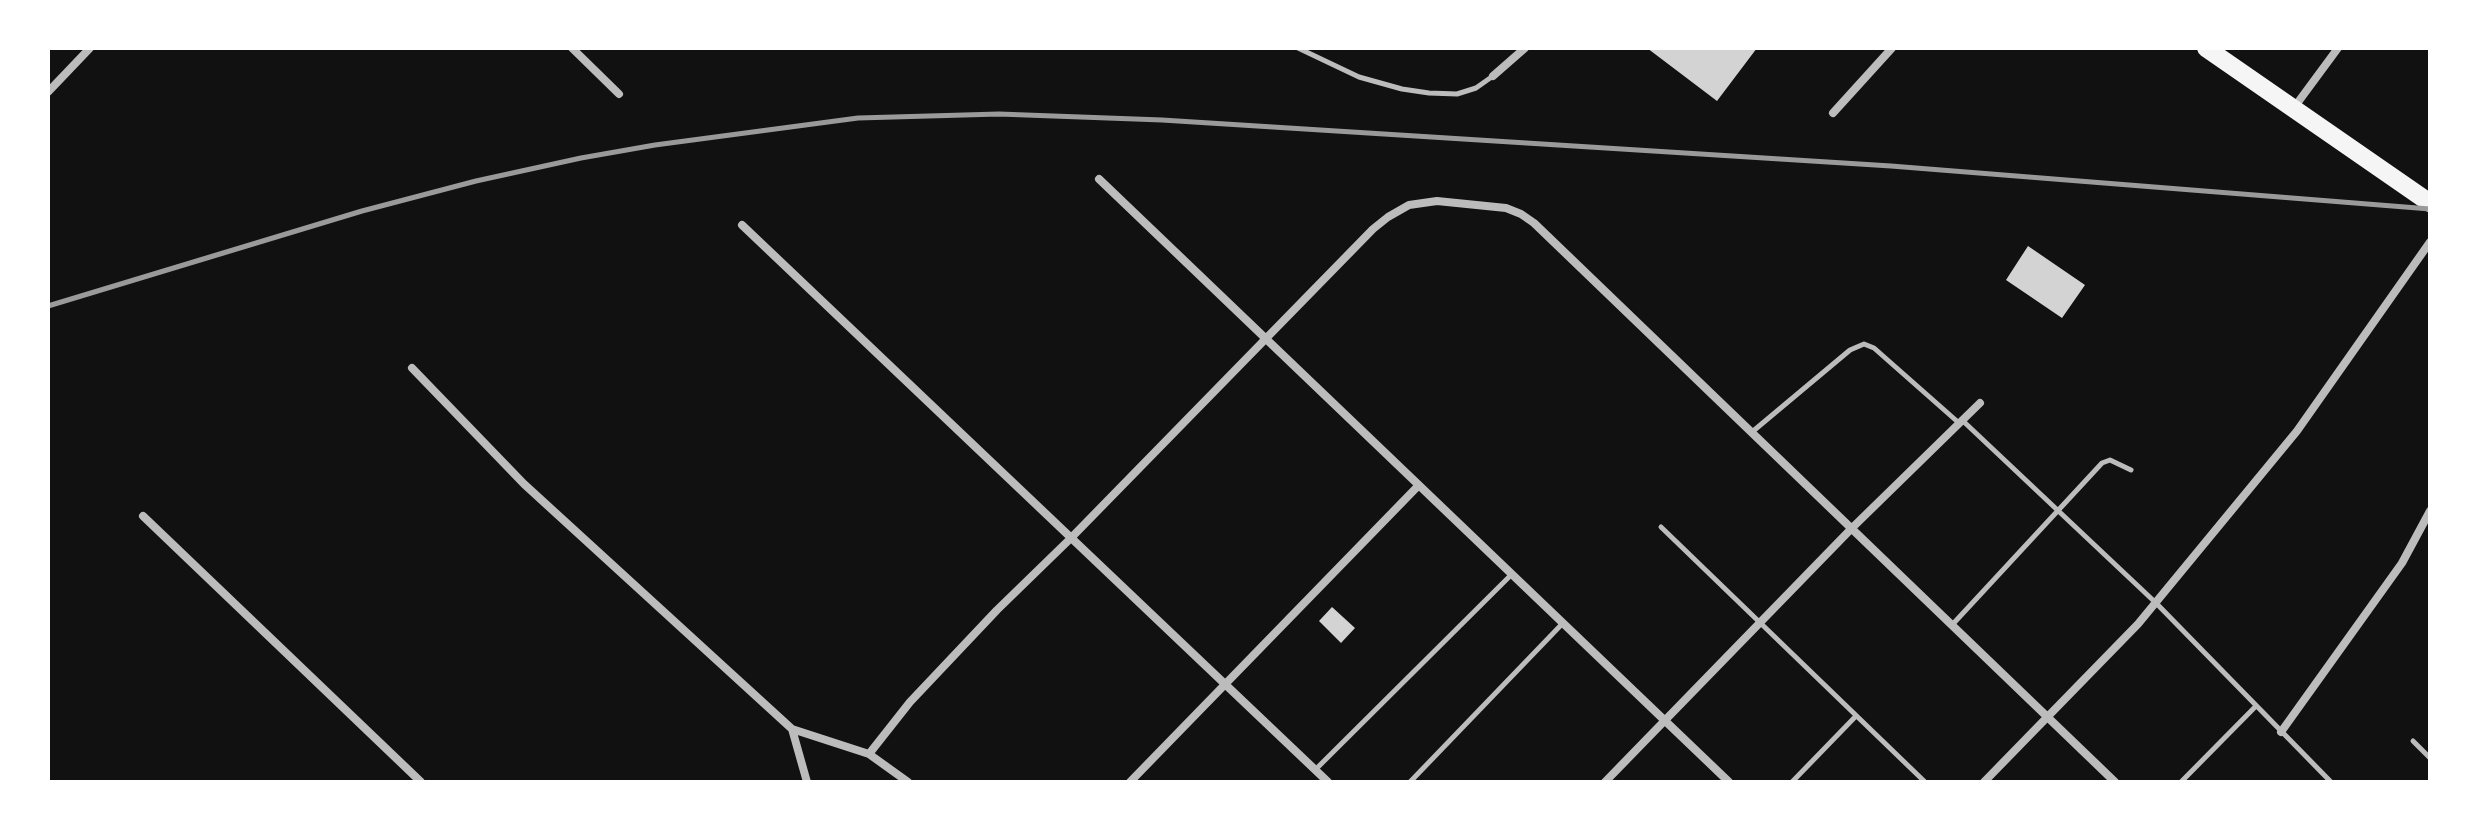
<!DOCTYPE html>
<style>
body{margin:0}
#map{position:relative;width:2478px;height:830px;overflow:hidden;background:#111;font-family:"PT Sans",sans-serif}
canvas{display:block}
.frame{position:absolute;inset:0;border:50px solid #fff;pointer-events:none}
</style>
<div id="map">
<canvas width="2478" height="830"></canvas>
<div class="frame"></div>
</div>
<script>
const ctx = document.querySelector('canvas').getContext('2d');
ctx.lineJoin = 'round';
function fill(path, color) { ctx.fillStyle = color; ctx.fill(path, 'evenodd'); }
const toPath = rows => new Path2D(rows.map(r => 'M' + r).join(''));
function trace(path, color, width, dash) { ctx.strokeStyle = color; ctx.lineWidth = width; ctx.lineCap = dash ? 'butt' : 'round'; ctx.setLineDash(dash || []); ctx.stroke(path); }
fill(toPath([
 [1647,48,1757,48,1717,101],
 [2028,246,2085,285,2062,318,2006,280],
 [1332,607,1355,628,1341,643,1319,621]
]), '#d3d3d3');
trace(toPath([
 [1298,48,1359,77,1402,89,1429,93,1457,94,1476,88,1493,76],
 [1963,421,2156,603,2331,782],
 [1752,432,1850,350,1864,344,1874,348,1959,423],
 [1661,527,1925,782],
 [1952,625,2102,463,2110,460,2131,470],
 [2413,741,2430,758],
 [1315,770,1512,574],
 [1410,782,1563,623],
 [1792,782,1856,716],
 [2181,782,2256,706]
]), '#bcbcbc', 5);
trace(toPath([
 [572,48,619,94],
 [1493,76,1525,48],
 [48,92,90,48],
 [2293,109,2338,48],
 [1833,113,1892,48],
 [1099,179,1729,782],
 [742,225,1328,782],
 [412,368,524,484,792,729,869,754,908,782],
 [143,516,421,782],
 [792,729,807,782],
 [2281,732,2402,563,2430,511],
 [869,754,910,702,997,610,1070,539,1373,229,1388,217,1409,205,1437,201,1506,208,1521,214,1534,223,2115,782],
 [1130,782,1419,485],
 [1605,782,1852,528,1980,403],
 [1984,782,2138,624,2297,431,2430,242]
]), '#bcbcbc', 8);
trace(toPath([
 [2206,48,2430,203]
]), '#f5f5f5', 18);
trace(toPath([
 [48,306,362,211,476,181,581,158,655,145,858,118,999,114,1162,120,1891,166,2430,209]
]), '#9a9a9a', 5);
</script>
